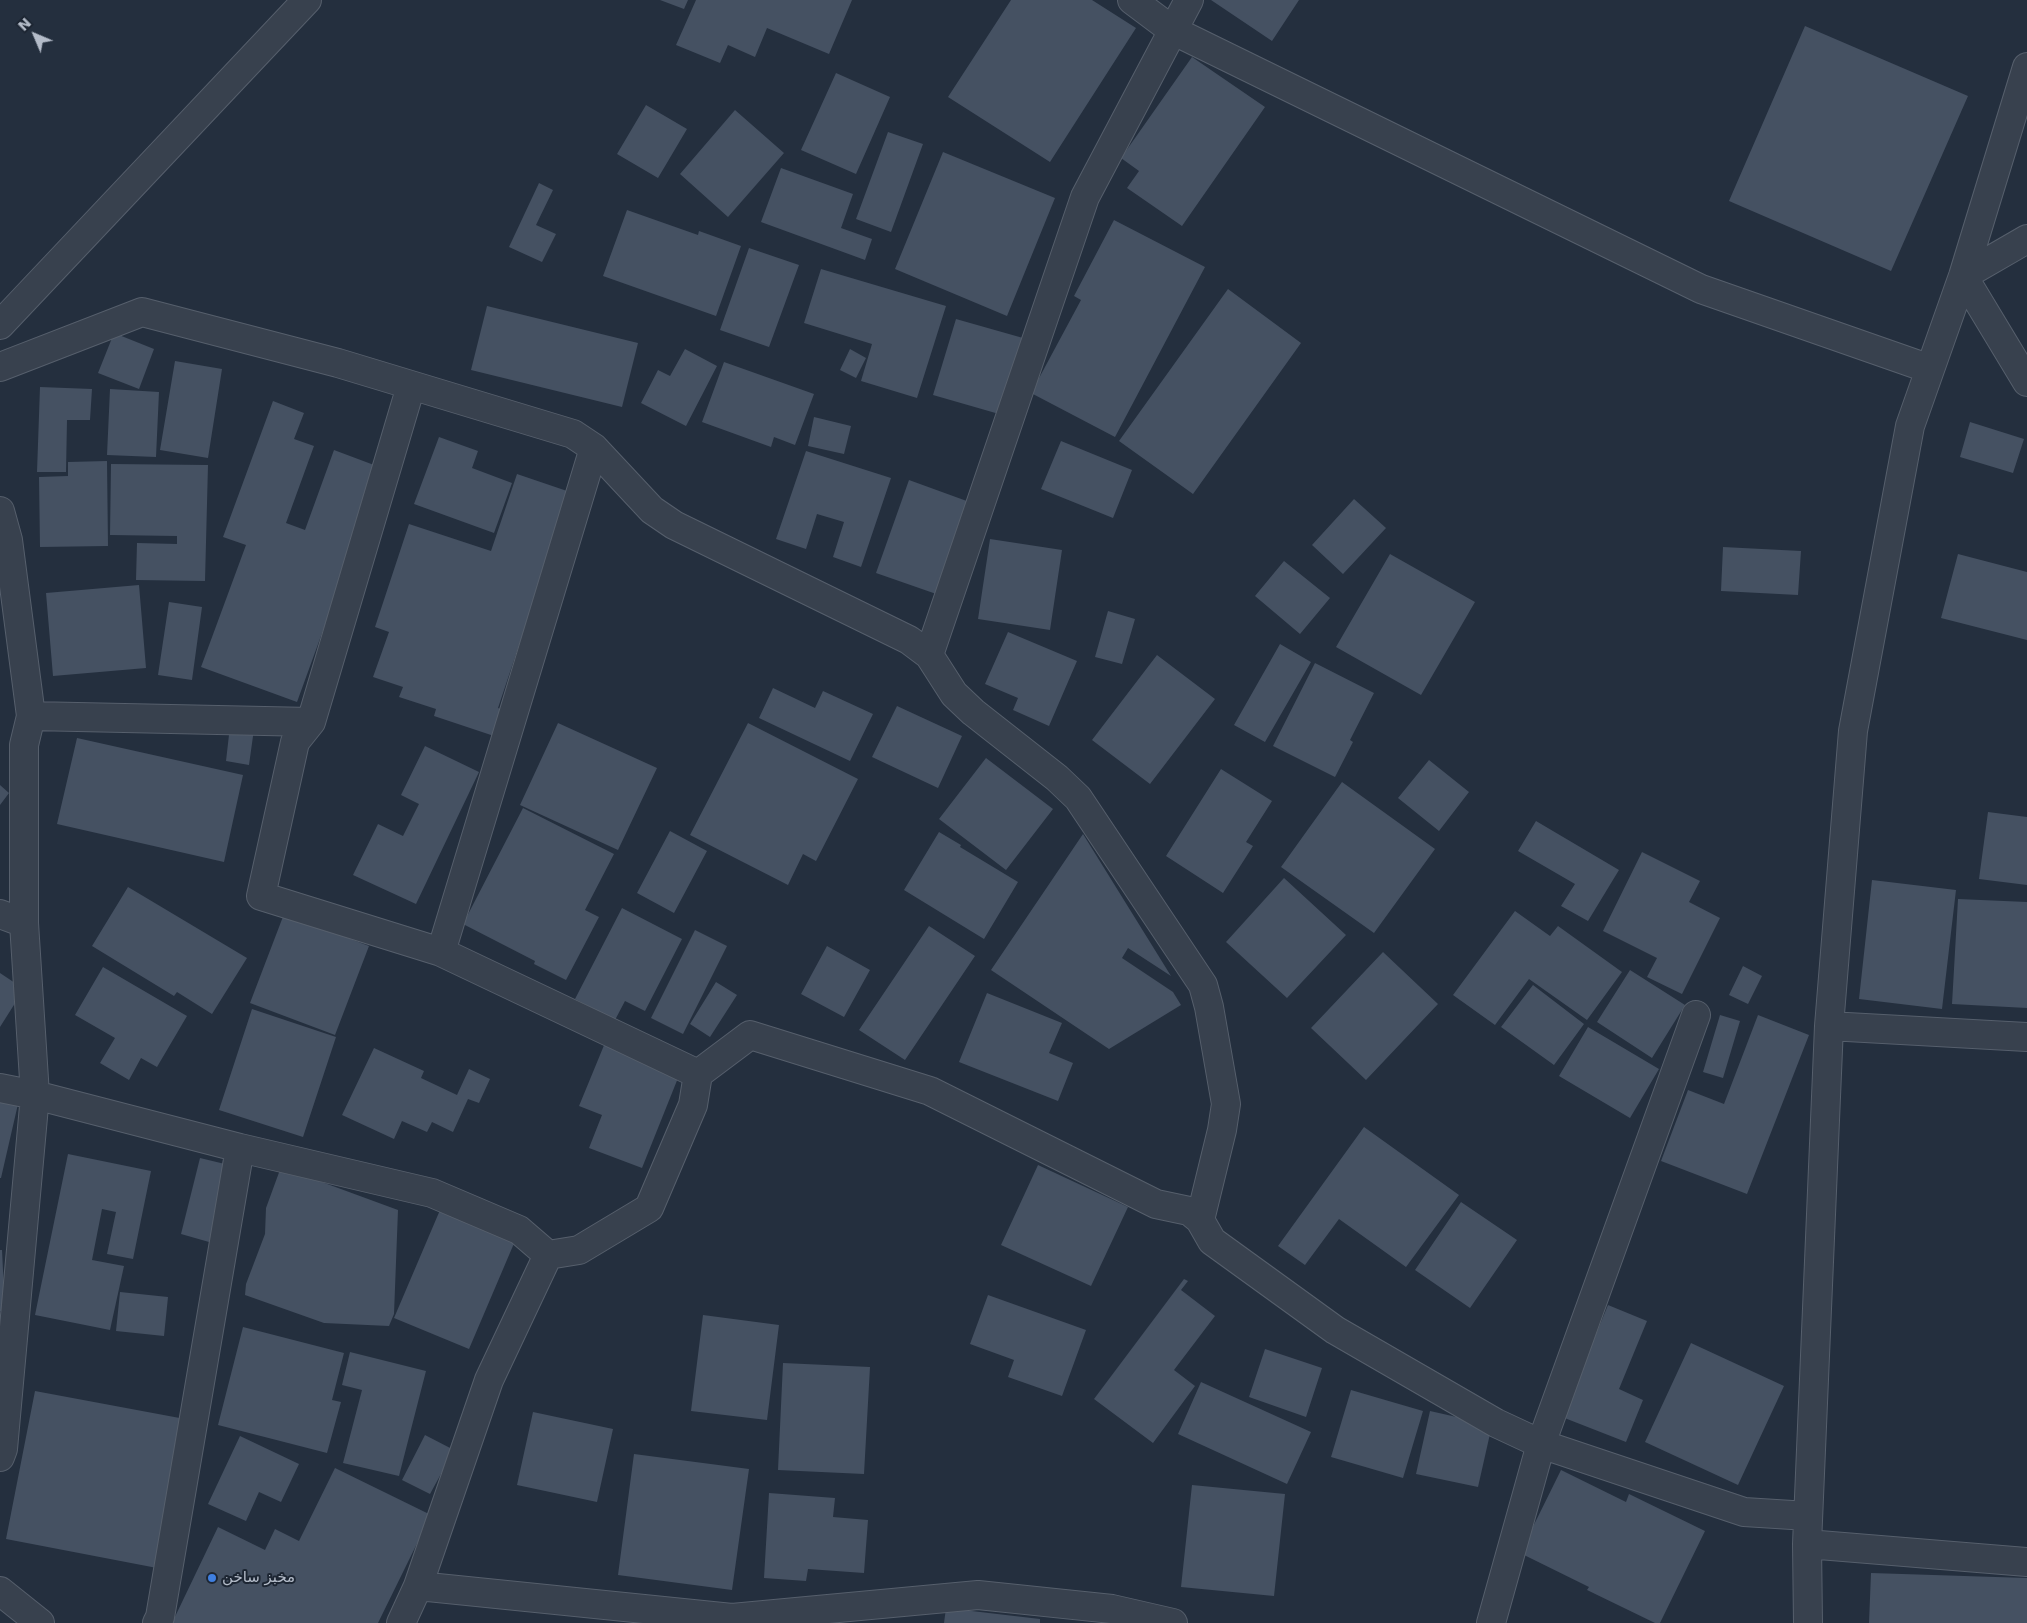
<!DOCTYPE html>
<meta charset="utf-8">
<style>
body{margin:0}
#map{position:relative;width:2027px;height:1623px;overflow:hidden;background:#242f3e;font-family:"DejaVu Sans",sans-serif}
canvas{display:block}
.north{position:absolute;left:10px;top:10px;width:50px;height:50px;-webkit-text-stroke:4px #1d2633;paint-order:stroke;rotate:315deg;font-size:14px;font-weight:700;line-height:20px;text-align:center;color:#b4bcc9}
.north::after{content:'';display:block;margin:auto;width:18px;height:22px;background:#b4bcc9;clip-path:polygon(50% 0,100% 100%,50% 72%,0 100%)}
</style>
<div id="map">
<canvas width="2027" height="1623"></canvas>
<div class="north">N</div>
</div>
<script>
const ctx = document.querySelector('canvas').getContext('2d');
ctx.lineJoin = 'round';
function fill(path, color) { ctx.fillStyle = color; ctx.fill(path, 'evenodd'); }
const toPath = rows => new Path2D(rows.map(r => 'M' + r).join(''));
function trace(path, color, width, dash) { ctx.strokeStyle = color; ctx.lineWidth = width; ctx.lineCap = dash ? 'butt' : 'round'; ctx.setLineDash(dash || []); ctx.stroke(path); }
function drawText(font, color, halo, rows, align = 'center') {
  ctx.font = font + ' "DejaVu Sans","Noto Naskh Arabic",sans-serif'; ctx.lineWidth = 4; ctx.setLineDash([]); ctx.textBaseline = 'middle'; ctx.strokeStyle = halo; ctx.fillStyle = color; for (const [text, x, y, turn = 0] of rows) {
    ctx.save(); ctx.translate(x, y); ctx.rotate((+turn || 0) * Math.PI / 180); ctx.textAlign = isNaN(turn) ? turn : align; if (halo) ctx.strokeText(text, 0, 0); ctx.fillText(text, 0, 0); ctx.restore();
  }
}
fill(toPath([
 [660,0,688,0,684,9],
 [696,0,852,0,829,54,767,28,755,57,728,45,720,63,676,45],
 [1011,0,1092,0,1136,28,1050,162,948,97],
 [1211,0,1299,0,1272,41],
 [1805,26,1968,96,1891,271,1729,201],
 [1192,57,1265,107,1182,226,1127,188,1139,171,1121,158],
 [836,73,890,97,856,174,801,150],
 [646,105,687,129,658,178,617,154],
 [735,110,784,153,728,217,680,174],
 [888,132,923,144,891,232,856,219],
 [943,152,1055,198,1007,316,895,269],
 [781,168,853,194,841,228,872,239,865,260,761,222],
 [539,183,553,190,536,225,556,234,542,262,509,247],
 [627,210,698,235,699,231,741,246,716,316,603,276],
 [1114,220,1205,267,1115,437,1031,393,1081,300,1074,296],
 [749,248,799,265,769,347,720,330],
 [821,269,946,306,917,398,861,381,872,344,804,323],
 [1228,289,1301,343,1193,494,1119,441],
 [487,306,638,343,622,407,471,370],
 [956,319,1023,338,999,414,933,395],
 [114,333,154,349,139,389,98,373],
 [685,349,717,366,686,426,641,403,658,370,670,376],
 [850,349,866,358,856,378,840,370],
 [175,361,222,369,208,458,160,450],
 [724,362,814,394,795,445,774,437,771,447,702,422],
 [40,387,92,389,90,420,67,420,66,472,37,472],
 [110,389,159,392,156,457,107,455],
 [273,401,304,413,294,439,314,446,286,523,305,530,334,450,382,468,297,702,201,667,246,545,223,537],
 [814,417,851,426,844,454,808,446],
 [1970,422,2024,439,2013,473,1960,457],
 [439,437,478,451,472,468,512,483,494,533,414,504],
 [1061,441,1132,470,1113,518,1041,489],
 [806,451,891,478,861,567,833,557,844,522,817,514,806,549,776,539],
 [107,461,108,546,40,547,39,477,68,476,68,462],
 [111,464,208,465,205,581,136,580,137,543,177,544,177,536,110,535],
 [517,474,570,492,498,708,503,710,494,736,434,716,436,709,399,697,403,687,373,677,389,632,375,627,409,524,491,551],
 [909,480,975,504,942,596,876,573],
 [1354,499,1386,528,1343,574,1312,545],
 [990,539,1062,550,1050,630,978,619],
 [1723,547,1801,551,1798,595,1721,591],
 [1390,554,1475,602,1421,695,1336,647],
 [1958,554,2027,572,2027,640,1941,618],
 [1284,561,1330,598,1300,634,1255,596],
 [139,585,146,668,53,676,46,593],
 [169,602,202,607,192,680,158,675],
 [1108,611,1135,619,1122,664,1095,657],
 [1008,632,1077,661,1049,726,1013,710,1018,698,985,684],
 [1280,644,1311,662,1265,742,1234,725],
 [1157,655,1215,699,1150,784,1092,740],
 [1315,663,1374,693,1350,740,1353,742,1335,777,1273,746],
 [773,688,815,708,823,691,873,714,850,761,759,718],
 [897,706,962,736,938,788,872,757],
 [558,723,657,768,618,850,520,805],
 [748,723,858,779,816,861,803,854,788,885,690,835],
 [230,726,254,729,249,765,226,761],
 [77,738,243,775,224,862,57,824],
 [425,746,479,772,416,904,353,875,378,824,403,836,419,804,401,795],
 [986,758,1053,809,1006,870,939,819],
 [1429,760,1469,792,1439,831,1398,798],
 [1221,769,1272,801,1246,842,1253,846,1223,893,1166,856],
 [1342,782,1435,849,1374,933,1281,867],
 [0,785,9,793,0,805],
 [523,808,614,854,585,910,599,917,566,980,534,964,535,961,463,924],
 [1988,812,2027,817,2027,885,1979,879],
 [1536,821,1619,870,1588,921,1561,906,1575,884,1518,851],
 [670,831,707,851,674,913,637,893],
 [939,832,961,845,960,847,1018,882,984,939,904,890],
 [1083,834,1171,976,1128,948,1122,958,1173,992,1181,1005,1109,1049,991,970],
 [1642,852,1700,881,1689,902,1720,918,1682,994,1647,977,1657,958,1603,931],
 [1284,878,1346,935,1287,998,1226,942],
 [1872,880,1956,890,1942,1009,1859,999],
 [128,887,247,958,212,1014,177,992,174,996,92,946],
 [1958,899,2027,902,2027,1008,1952,1004],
 [622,908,682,939,645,1011,625,1001,615,1020,575,999],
 [1515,911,1550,936,1558,926,1622,972,1587,1020,1529,979,1495,1025,1453,995],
 [284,914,369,946,335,1035,250,1003],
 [929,926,975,956,905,1060,859,1030],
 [695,930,727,946,683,1034,651,1018],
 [827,946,870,970,844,1017,801,994],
 [1383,952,1438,1004,1366,1080,1311,1028],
 [1743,966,1762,976,1748,1004,1729,995],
 [103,967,187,1016,157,1067,141,1058,129,1080,100,1063,115,1038,75,1015],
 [1630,970,1685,1005,1652,1058,1597,1022],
 [0,973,24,989,0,1027],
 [716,982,737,995,710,1037,690,1024],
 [1533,985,1584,1024,1554,1065,1501,1027],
 [987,993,1062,1023,1049,1053,1073,1063,1058,1101,959,1062],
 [252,1009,336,1037,303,1137,219,1110],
 [1720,1015,1740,1021,1723,1078,1703,1072],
 [1758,1015,1809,1035,1747,1194,1661,1161,1688,1090,1724,1104],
 [1588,1027,1659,1069,1630,1118,1559,1076],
 [607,1038,682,1068,642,1168,589,1148,602,1115,579,1106],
 [374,1048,424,1071,421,1078,457,1095,469,1069,490,1079,479,1103,468,1099,453,1132,432,1122,427,1132,402,1121,394,1139,342,1115],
 [0,1099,18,1104,1,1178,0,1178],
 [1364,1127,1459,1195,1406,1267,1339,1219,1305,1265,1278,1246],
 [68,1154,151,1171,133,1259,107,1254,116,1212,102,1209,92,1260,124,1266,110,1330,35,1315],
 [200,1158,229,1165,209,1242,181,1234],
 [1038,1165,1128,1207,1091,1286,1001,1245],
 [281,1167,398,1210,394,1314,389,1326,324,1323,245,1295,246,1284,265,1234,266,1208],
 [1461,1202,1517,1240,1470,1308,1415,1270],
 [443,1203,518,1234,469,1349,394,1318],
 [0,1250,2,1250,5,1311,0,1311],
 [1184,1279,1188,1281,1181,1290,1215,1316,1174,1370,1195,1386,1153,1443,1094,1399],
 [120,1292,168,1297,164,1336,116,1331],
 [988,1295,1086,1330,1062,1396,1008,1377,1014,1360,970,1344],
 [1608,1305,1647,1321,1619,1389,1643,1400,1626,1442,1562,1417],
 [703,1315,779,1325,767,1420,691,1411],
 [243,1327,344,1353,332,1400,341,1402,327,1453,218,1425],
 [1691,1343,1784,1386,1738,1485,1645,1442],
 [1265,1349,1322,1368,1306,1417,1249,1397],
 [350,1352,426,1371,399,1476,343,1463,362,1390,342,1385],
 [783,1363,870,1367,864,1474,778,1470],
 [1201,1382,1311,1432,1287,1484,1178,1434],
 [1351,1390,1423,1411,1403,1478,1331,1457],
 [35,1391,185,1419,157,1568,6,1539],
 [1430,1411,1492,1425,1478,1487,1416,1474],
 [533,1412,613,1429,597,1502,517,1485],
 [425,1435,454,1450,430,1494,402,1480],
 [240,1436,299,1464,281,1502,259,1492,246,1521,208,1504],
 [634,1454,749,1469,732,1590,618,1575],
 [335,1468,431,1515,378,1623,172,1623,218,1527,265,1550,275,1529,299,1541],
 [1561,1470,1626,1502,1629,1494,1705,1531,1660,1623,1655,1623,1587,1590,1589,1587,1520,1553],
 [1192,1485,1285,1494,1274,1596,1181,1587],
 [769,1493,835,1498,833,1517,868,1520,864,1573,808,1569,806,1581,764,1578],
 [1871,1573,2027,1578,2027,1623,1869,1623],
 [946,1608,1040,1619,1040,1623,944,1623]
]), '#455162');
const minor = toPath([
 [1132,0,1172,30,1701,289,1930,369],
 [2027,239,1963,276,2027,382],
 [0,325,307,0],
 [0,367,142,312,338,363,573,434,594,448,652,510,674,525,909,640,929,655,954,694,973,712,1057,778,1078,798,1203,985,1209,1007,1226,1104,1222,1130,1200,1220,1212,1241,1335,1330,1496,1423,1541,1444,1744,1512,1808,1516],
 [411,386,311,722,295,742,261,896,441,952,698,1074],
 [0,511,8,540,31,716,24,745,24,923,35,1095,3,1449,0,1457],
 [929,655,1085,197,1189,0],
 [31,716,311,722],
 [0,914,24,923],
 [441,952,594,448],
 [1829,1026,2027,1037],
 [0,1088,35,1095,240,1148,432,1193,519,1230,548,1255,579,1250,649,1208,693,1105,698,1074,750,1035,930,1091,1156,1204,1189,1211,1200,1220],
 [1807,1544,2027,1562],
 [418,1586,732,1618,978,1595,1112,1609,1173,1623],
 [0,1591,40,1623],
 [157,1623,160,1617,240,1148],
 [401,1623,418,1586,489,1380,548,1255],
 [1491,1623,1541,1444,1696,1015],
 [1808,1623,1807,1544,1829,1026,1853,731,1910,426,1963,276,2027,67]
]);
trace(minor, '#565f6c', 30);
trace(minor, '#38414e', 28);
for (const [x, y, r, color] of [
 [212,1578,5,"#3f7fe0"]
]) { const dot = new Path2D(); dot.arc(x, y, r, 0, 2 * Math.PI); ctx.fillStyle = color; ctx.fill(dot); trace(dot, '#1d2633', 2); }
drawText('15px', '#b4bcc9', '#1d2633', [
 ["مخبز ساخن",222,1578]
], 'left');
</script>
